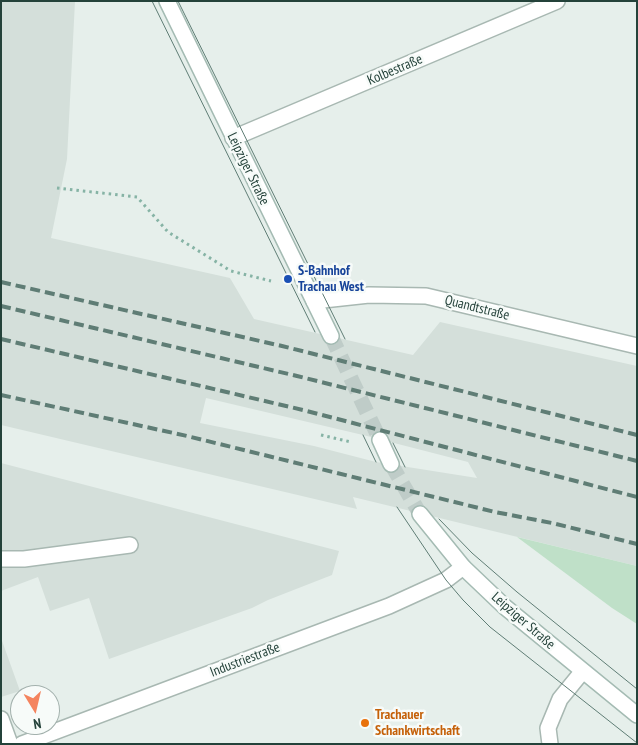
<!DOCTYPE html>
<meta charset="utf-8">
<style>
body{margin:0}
#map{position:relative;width:638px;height:745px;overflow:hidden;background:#e6efeb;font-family:"PT Sans Narrow",sans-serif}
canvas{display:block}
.frame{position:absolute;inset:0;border:2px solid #24423a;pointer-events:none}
.north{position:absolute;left:10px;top:685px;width:50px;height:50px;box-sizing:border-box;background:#f7fbf9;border:1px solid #a3b1ad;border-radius:50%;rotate:171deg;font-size:14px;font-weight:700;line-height:20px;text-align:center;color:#24423a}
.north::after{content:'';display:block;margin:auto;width:18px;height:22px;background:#f4845f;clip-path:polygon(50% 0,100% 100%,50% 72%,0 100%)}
</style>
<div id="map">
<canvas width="638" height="745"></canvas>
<div class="frame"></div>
<div class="north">N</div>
</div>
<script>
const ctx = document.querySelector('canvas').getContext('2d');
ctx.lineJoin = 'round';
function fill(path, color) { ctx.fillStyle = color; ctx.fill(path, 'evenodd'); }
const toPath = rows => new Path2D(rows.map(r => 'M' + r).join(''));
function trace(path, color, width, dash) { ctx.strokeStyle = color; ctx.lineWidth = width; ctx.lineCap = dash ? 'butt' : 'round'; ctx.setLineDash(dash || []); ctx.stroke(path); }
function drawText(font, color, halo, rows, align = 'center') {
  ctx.font = font + ' "PT Sans Narrow",sans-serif'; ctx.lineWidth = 5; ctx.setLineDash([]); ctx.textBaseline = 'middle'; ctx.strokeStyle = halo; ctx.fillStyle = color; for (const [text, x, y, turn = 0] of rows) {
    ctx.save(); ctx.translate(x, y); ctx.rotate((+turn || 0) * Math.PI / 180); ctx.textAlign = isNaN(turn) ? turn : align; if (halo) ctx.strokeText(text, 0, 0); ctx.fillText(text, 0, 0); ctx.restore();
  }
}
fill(toPath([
 [1,1,75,1,67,159,51,238,230,278,254,319,413,355,440,322,637,366,637,566,353,497,357,509,1,425],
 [206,398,363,435,468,462,477,478,376,462,314,446,200,423],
 [1,463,339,551,332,575,268,600,252,608,109,659,89,598,50,611,38,577,1,591],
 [1,638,20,691,1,697]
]), '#d4dfda');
fill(toPath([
 [517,537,637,566,637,624,612,608]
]), '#bfe0c8');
trace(toPath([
 [331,336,380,440],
 [391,464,420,514]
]), '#bfccc8', 15, [15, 8]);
const service = toPath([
 [1,559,24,559,130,545],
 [1,719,10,744]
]);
const minor = toPath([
 [233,138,557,1],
 [314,301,369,295,426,296,637,346],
 [550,744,548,728,560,699,582,672]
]);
const tertiary = toPath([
 [22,744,389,606,446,580,463,567]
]);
const secondary = toPath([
 [167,1,331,336],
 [380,440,391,464],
 [420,514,463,567,505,607,637,715]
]);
trace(service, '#a8b8b2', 18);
trace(minor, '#a8b8b2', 18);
trace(tertiary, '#a8b8b2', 18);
trace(secondary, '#a4bbb3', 18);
trace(toPath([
 [57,188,137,197,168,232,231,271,271,281],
 [321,435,351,442]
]), '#86b3a5', 3, [2.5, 4]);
trace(service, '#fff', 15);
trace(minor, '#fff', 15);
trace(tertiary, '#fff', 15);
trace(secondary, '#fff', 15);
trace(toPath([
 [152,1,315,332],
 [178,1,345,339],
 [363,435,376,462],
 [393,443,405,467],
 [397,507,446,580,463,600,490,627,637,743],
 [439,519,472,553,517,592,637,689]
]), '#5f7d75', 1);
trace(toPath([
 [1,282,282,346,637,435],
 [1,306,297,376,637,461],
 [1,339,303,410,637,497],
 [1,395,187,436,495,512,552,523,637,544]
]), '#5f7d75', 4, [10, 5]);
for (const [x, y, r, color] of [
 [288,279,5,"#1a4fb4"],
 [365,723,5,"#e8710a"]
]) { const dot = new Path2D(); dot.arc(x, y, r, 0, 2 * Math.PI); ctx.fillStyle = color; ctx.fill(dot); trace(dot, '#f7fbf9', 2); }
drawText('14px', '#24423a', '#f7fbf9', [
 ["Kolbestraße",395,70,-23],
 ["Leipziger Straße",248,169,64],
 ["Quandtstraße",477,308,14],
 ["Leipziger Straße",523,621,41],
 ["Industriestraße",245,660,-21]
]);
drawText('bold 14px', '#164399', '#f7fbf9', [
 ["S-Bahnhof",298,271],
 ["Trachau West",298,287]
], 'left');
drawText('bold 14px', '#c56008', '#f7fbf9', [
 ["Trachauer",375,715],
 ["Schankwirtschaft",375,731]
], 'left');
</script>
